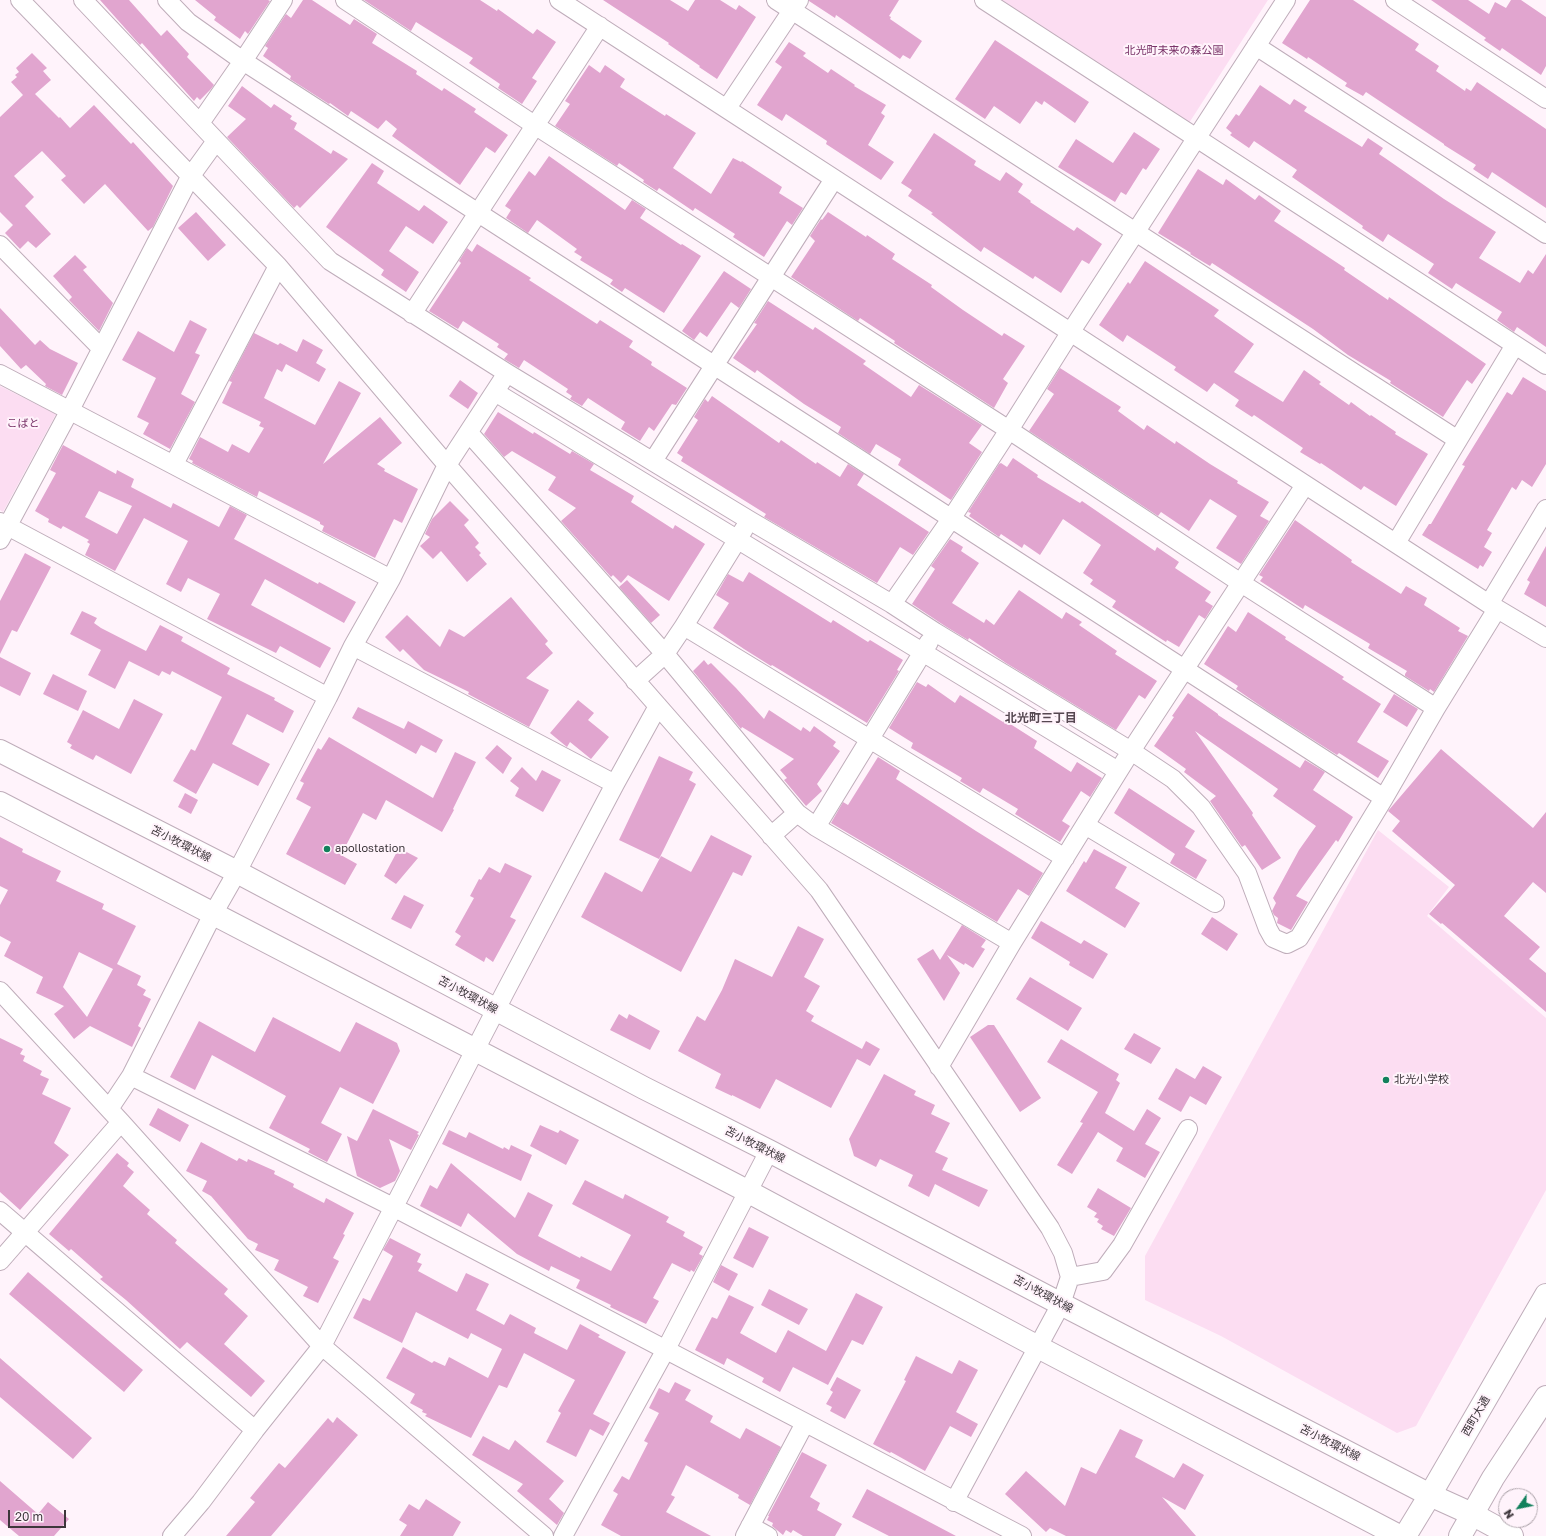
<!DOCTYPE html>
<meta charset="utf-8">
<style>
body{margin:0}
#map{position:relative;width:1546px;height:1536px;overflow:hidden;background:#fff3fb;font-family:"Golos Text",sans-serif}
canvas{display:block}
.north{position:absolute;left:1498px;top:1488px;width:40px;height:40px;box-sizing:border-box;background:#fff3fb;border:1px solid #b1a7ae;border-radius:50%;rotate:237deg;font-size:11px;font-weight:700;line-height:16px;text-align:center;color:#3d363b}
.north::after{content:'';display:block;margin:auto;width:14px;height:18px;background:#12805c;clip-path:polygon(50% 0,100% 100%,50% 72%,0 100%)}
.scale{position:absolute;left:8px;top:1510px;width:58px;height:18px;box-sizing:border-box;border:2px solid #3d363b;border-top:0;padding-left:5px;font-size:12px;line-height:14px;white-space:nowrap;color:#3d363b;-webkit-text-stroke:3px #fff3fb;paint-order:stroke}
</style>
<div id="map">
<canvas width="1546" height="1536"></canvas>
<div class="north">N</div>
<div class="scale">20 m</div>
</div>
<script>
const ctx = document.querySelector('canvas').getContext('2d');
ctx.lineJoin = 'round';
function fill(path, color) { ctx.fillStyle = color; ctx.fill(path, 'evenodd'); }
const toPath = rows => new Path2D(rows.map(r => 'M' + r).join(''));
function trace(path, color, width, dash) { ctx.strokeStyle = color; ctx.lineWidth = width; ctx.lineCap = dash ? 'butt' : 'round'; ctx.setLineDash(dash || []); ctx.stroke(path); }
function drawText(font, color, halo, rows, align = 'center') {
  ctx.font = font + ' "Golos Text","Noto Sans JP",sans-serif'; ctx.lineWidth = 4; ctx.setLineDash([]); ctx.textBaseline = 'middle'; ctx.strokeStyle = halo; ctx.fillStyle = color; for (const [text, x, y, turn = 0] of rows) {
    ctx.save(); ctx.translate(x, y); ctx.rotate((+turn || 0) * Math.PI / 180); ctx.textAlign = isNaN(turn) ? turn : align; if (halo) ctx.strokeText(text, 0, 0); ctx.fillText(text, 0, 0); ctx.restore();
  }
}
fill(toPath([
 [1001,0,1268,0,1189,123],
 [0,386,56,414,3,512,0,510],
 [1378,830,1449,887,1427,916,1546,1018,1546,1190,1416,1426,1397,1433,1221,1336,1145,1300,1145,1256]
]), '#fcddf2');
fill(toPath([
 [100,0,129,0,161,36,167,30,189,54,187,57,214,85,211,89,200,100,197,97,194,101,142,43,140,45],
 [195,0,268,0,270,1,248,34,245,31,240,39,214,20,216,17],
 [303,0,312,0,350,25,354,19,377,34,372,43,417,71,416,74,442,91,444,88,476,109,474,112,508,135,495,153,486,147,460,185,392,136,397,129,386,120,378,129,351,111,348,116,330,103,329,104,290,79,291,76,263,56,268,48,265,46,286,14,291,18],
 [364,0,480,0,497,11,498,9,533,34,537,29,556,42,532,78,537,81,522,104,498,88,500,84,469,63,473,58,416,22,411,31],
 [603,0,670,0,688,11,695,0,720,0,736,10,739,5,756,17,717,79,699,67,700,66,668,44,669,43],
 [809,0,899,0,889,16,891,17,890,19,922,41,910,59,903,55,900,59,836,15,835,18,809,1],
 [1310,0,1353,0,1419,44,1415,50,1439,66,1436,71,1465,91,1466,88,1471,91,1477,82,1546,129,1546,208,1492,172,1488,179,1473,169,1476,165,1444,145,1444,144,1366,92,1363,96,1345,86,1347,83,1308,57,1307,59,1282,43],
 [1431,0,1468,0,1489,14,1495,2,1506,8,1511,0,1521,0,1546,17,1546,66,1541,75,1502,48,1500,51,1484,40,1486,38],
 [995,40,1089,102,1075,123,1044,101,1042,105,1036,101,1020,124,994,106,985,119,955,99],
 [789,42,806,53,803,56,828,73,831,69,855,85,854,86,886,105,881,113,885,116,868,145,894,162,881,180,826,144,827,141,786,114,782,121,757,105,782,67,775,62],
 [32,53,47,68,43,71,51,80,35,94,59,118,60,117,70,128,94,105,131,144,133,142,173,186,153,227,148,231,105,184,84,204,61,180,66,176,42,151,14,176,34,197,25,206,51,234,36,248,28,241,20,249,5,233,13,225,0,212,0,117,23,95,11,82,17,77,15,75,19,72,16,68],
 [589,65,600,73,605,65,625,79,620,87,665,116,666,114,696,133,673,168,711,194,733,158,741,162,742,161,782,187,779,193,803,208,792,225,787,221,764,257,733,237,735,234,695,208,693,211,659,188,657,191,643,182,644,180,619,163,617,166,555,126,570,104,565,101],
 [1260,85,1290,105,1294,99,1307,107,1304,111,1362,147,1368,138,1383,148,1379,154,1385,158,1444,199,1496,232,1479,258,1507,275,1520,283,1528,270,1533,274,1546,254,1546,347,1517,327,1514,332,1497,320,1502,312,1456,283,1452,289,1428,273,1434,264,1388,234,1383,242,1362,228,1363,226,1292,177,1297,170,1254,141,1249,148,1230,135,1232,133,1226,128,1236,114,1239,116],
 [242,86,271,108,274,104,292,116,290,119,297,123,294,129,331,154,333,150,348,159,300,208,297,205,294,208,227,137,246,119,228,106],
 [1134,132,1160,149,1146,170,1143,168,1126,195,1121,192,1115,202,1058,167,1076,139,1113,163],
 [934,133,976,161,974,165,1000,181,1006,172,1023,184,1018,192,1031,201,1030,202,1074,231,1077,227,1102,244,1089,264,1082,260,1061,293,1035,276,1033,279,984,247,981,252,931,214,933,213,908,196,912,190,901,183],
 [549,156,625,210,632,200,646,209,640,218,681,245,682,244,701,256,664,313,625,288,622,292,610,284,613,280,580,260,582,257,574,252,577,249,537,220,528,233,506,218,511,210,505,206,529,171,535,176],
 [372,163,384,171,377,183,419,211,424,205,448,222,433,244,406,226,389,251,419,272,406,292,381,275,384,270,326,227],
 [1198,169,1223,185,1226,179,1255,200,1259,195,1281,211,1274,221,1345,268,1344,270,1388,300,1389,297,1486,364,1472,384,1467,380,1443,417,1390,383,1391,381,1348,355,1313,329,1212,263,1210,266,1190,254,1191,253,1158,233],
 [196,212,226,245,208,261,178,228],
 [828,212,866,237,867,235,895,254,892,259,932,285,931,287,963,310,1002,336,1004,333,1025,346,1003,379,1008,383,994,408,894,343,895,341,860,318,858,321,791,277,815,241,810,236,821,219,822,220],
 [477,244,531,278,529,280,597,324,600,320,633,341,629,347,652,362,651,365,687,388,676,405,672,404,654,431,649,427,640,441,621,429,625,422,588,398,582,406,570,399,572,396,566,392,568,389,524,360,519,368,504,359,508,354,497,347,499,344,463,321,458,329,429,311,461,263,459,261,467,248,472,252],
 [75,255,87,267,83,270,113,303,99,331,69,300,72,297,53,276],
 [1145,261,1219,310,1214,316,1254,344,1234,372,1283,402,1304,370,1321,382,1319,384,1349,405,1351,402,1370,416,1371,415,1396,432,1395,434,1428,454,1396,506,1364,486,1361,490,1321,463,1320,464,1300,452,1303,448,1254,415,1252,417,1235,406,1239,400,1214,383,1207,392,1174,370,1176,367,1127,335,1123,342,1099,325,1128,282,1130,284],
 [724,271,751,289,739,308,731,302,707,337,700,332,694,340,682,331],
 [768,301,813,330,815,327,866,361,863,364,911,397,919,385,982,425,969,443,982,452,951,500,898,465,901,459,876,444,870,454,838,433,841,427,804,404,757,370,755,373,733,358,757,324,754,323],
 [0,308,35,345,40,340,50,349,78,363,62,395,45,386,46,384,26,365,21,369,0,346],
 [190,320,207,329,195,353,200,355,181,394,195,402,170,449,143,434,149,423,137,417,156,378,122,360,138,331,174,352],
 [254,333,278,345,280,343,297,352,303,339,323,350,316,363,326,369,319,382,286,364,282,372,277,369,264,398,315,425,339,381,361,393,323,464,380,417,402,443,377,464,385,469,384,471,418,489,402,523,394,519,375,558,322,531,324,526,320,524,320,522,259,491,257,497,192,463,193,461,189,459,200,437,228,452,232,444,249,453,264,428,259,426,261,422,222,403,232,382,229,381],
 [1060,368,1121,407,1118,411,1144,430,1147,425,1175,444,1176,441,1210,464,1238,481,1237,483,1269,502,1260,516,1269,521,1241,564,1216,548,1237,516,1210,499,1189,531,1161,512,1158,516,1029,431,1054,394,1047,389],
 [1523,377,1546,391,1546,464,1532,487,1522,480,1516,490,1512,487,1487,530,1492,533,1484,547,1492,552,1483,567,1480,565,1478,569,1422,535,1429,524,1431,524,1465,466,1462,465,1507,392,1512,395],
 [460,380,478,393,468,409,449,396],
 [712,396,779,443,781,440,816,464,817,462,840,477,848,464,864,474,857,485,929,532,913,555,900,547,877,583,764,517,766,514,681,461,683,457,677,453,698,420,694,417,705,399,708,402],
 [498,412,533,434,534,432,570,454,572,451,594,464,590,470,634,496,631,502,673,529,675,525,705,544,669,601,628,575,621,583,613,575,611,577,561,521,576,508,548,490,556,477,512,451,504,457,484,434],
 [63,445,116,474,117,470,134,479,131,487,171,508,173,503,219,527,230,506,247,515,234,539,318,584,319,582,356,602,344,623,265,579,251,605,331,648,320,668,280,646,276,653,207,619,220,594,188,578,181,592,166,584,188,541,144,518,115,571,85,555,90,544,87,542,89,540,63,526,61,529,48,522,49,519,35,511,56,473,50,470],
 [99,491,132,506,117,534,85,517],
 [1013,458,1038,475,1037,477,1080,503,1082,501,1155,551,1157,547,1179,562,1175,568,1211,592,1205,601,1213,606,1205,619,1199,615,1179,647,1167,640,1166,642,1112,607,1116,601,1090,584,1093,580,1083,573,1101,545,1063,519,1040,555,1024,544,1022,548,1001,534,999,537,969,516,971,513,968,512,999,464,1001,463,1007,467],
 [450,501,469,520,464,525,479,543,475,547,481,553,479,555,487,564,467,582,441,551,433,559,420,546,430,537,425,534,432,519],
 [1295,520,1352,560,1351,562,1401,594,1406,586,1427,598,1424,605,1460,628,1458,631,1468,636,1434,692,1430,689,1429,691,1405,676,1405,674,1407,671,1368,648,1370,644,1305,605,1303,609,1260,581,1263,577,1259,575],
 [950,539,963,547,961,551,979,563,952,603,984,623,986,619,994,625,1019,590,1062,619,1066,612,1082,622,1079,625,1117,651,1115,654,1157,681,1145,699,1139,695,1116,730,1006,663,969,638,968,640,945,626,912,604,935,569,931,566],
 [1546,546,1546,607,1524,594,1530,582,1527,580],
 [25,553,51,567,17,632,12,630,0,654,0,601],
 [749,572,831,623,833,620,868,642,870,640,903,660,897,670,899,671,867,723,772,665,771,666,744,649,713,628,729,603,716,595,728,574,743,582],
 [627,580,660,615,651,623,619,587],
 [511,597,548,641,545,644,553,653,526,678,549,690,529,727,468,694,469,692,424,670,403,649,400,652,385,637,407,615,440,647,449,629,464,637],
 [82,611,97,618,94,623,101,628,146,651,160,625,183,637,181,641,230,668,227,674,275,698,274,700,294,711,283,733,247,714,232,744,270,764,258,786,213,763,196,794,173,781,191,749,195,751,222,697,172,671,170,675,162,671,159,676,129,661,115,689,88,675,101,650,70,634],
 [1248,612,1286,637,1285,639,1344,677,1342,679,1381,704,1357,742,1389,761,1378,778,1339,753,1337,755,1268,711,1236,689,1238,686,1204,664,1228,626,1236,632],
 [0,657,31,673,20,696,0,686],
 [704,660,708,665,711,663,736,688,764,719,769,710,801,731,803,727,810,732,814,726,836,742,833,746,840,751,817,784,822,791,806,806,784,780,787,778,780,770,794,759,742,727,741,729,693,671],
 [53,674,87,691,78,711,43,694],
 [917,682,926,687,928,684,955,703,960,695,1003,722,1004,720,1037,741,1034,748,1071,772,1077,762,1102,778,1090,797,1081,791,1062,821,1070,826,1060,842,1015,814,1018,809,983,788,980,793,960,781,962,778,911,748,913,743,889,728],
 [1188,693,1218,714,1218,715,1300,768,1305,760,1325,772,1313,790,1353,817,1338,842,1336,840,1296,896,1308,902,1291,930,1277,923,1278,918,1274,915,1272,911,1276,903,1273,898,1299,850,1316,826,1273,796,1278,789,1195,731,1253,813,1252,815,1281,858,1262,870,1245,845,1242,847,1210,801,1216,796,1184,772,1186,769,1154,746,1174,717,1172,716],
 [1394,694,1418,709,1407,727,1383,712],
 [134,699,163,714,131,774,96,755,93,760,70,748,72,745,67,742,83,710,119,729],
 [578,700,594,713,588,720,609,737,591,759,570,742,567,747,550,733],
 [358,707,404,729,408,721,443,740,436,753,421,745,416,754,352,718],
 [329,737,433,798,455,752,476,762,453,809,454,810,442,832,386,800,376,820,363,813,341,855,357,864,345,885,286,854,311,807,296,799,304,783,300,781,318,748,321,750],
 [497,745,512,758,503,774,485,758],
 [1441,749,1533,828,1546,812,1546,893,1533,882,1504,916,1540,947,1529,959,1546,973,1546,1012,1442,923,1441,924,1429,914,1455,885,1392,831,1400,821,1388,811],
 [659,756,693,772,689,780,696,784,659,859,619,840],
 [878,757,900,771,896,779,976,831,1043,873,1029,896,1018,889,997,922,831,823,843,802,848,805],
 [522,767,536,781,542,770,561,780,543,812,515,796,519,788,510,781],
 [1129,788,1195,831,1185,847,1207,860,1196,879,1170,863,1175,854,1114,813],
 [185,793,198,800,191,814,178,807],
 [711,835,752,856,742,876,733,872,681,972,581,917,605,872,642,892,661,856,691,872],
 [0,837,23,849,22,852,61,871,56,881,104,904,102,909,136,926,117,964,141,976,137,985,146,990,143,995,151,999,138,1026,141,1028,132,1047,90,1026,74,1039,54,1014,64,1006,36,993,43,977,4,956,11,942,0,936,0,905,8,890,0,886],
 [79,952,113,969,87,1017,63,987],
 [399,848,418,858,396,884,384,876],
 [1094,849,1127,867,1115,888,1140,903,1125,928,1066,891,1084,861,1086,863],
 [505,863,532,876,510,917,516,920,493,962,486,957,484,962,455,945,461,936,455,932,474,898,470,896,479,879,481,880,489,867,500,873],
 [404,895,424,905,411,929,391,919],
 [1212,917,1238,934,1227,951,1201,934],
 [1041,921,1081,944,1084,940,1108,954,1093,979,1069,965,1070,962,1031,938],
 [962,925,986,940,981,947,985,949,973,968,965,963,964,965,947,955,960,973,944,1001,917,959,933,949,940,960],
 [798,926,824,939,804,977,820,986,806,1011,814,1016,811,1021,862,1049,866,1041,880,1049,870,1066,857,1059,831,1108,776,1079,760,1109,732,1095,732,1096,715,1088,721,1074,678,1051,697,1016,705,1021,722,990,735,959,772,977],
 [1030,977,1082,1008,1068,1031,1016,999],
 [619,1014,627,1019,629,1014,660,1031,650,1050,610,1030],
 [273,1017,340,1052,356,1022,397,1043,400,1051,373,1104,340,1087,321,1123,342,1134,327,1162,308,1152,310,1149,269,1128,286,1096,212,1055,195,1090,170,1077,199,1021,255,1052],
 [988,1025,994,1025,1041,1098,1020,1112,970,1037],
 [1134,1033,1161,1048,1151,1064,1124,1049],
 [0,1038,23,1049,20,1054,25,1056,23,1061,42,1071,40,1075,49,1079,42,1094,71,1108,54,1143,69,1155,20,1210,0,1192],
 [1061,1039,1119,1074,1116,1080,1120,1083,1105,1113,1134,1131,1147,1109,1161,1118,1145,1144,1160,1152,1145,1178,1116,1161,1123,1148,1098,1132,1072,1174,1057,1165,1083,1123,1080,1122,1098,1092,1047,1062],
 [1203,1066,1222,1077,1206,1105,1190,1096,1181,1112,1158,1099,1176,1068,1195,1079],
 [884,1074,916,1091,914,1095,935,1105,931,1114,950,1123,935,1152,948,1158,942,1170,988,1190,979,1207,935,1184,929,1197,908,1186,913,1175,880,1159,876,1167,854,1156,849,1139],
 [158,1108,189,1125,180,1142,149,1125],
 [373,1109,419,1132,417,1134,419,1135,411,1150,389,1139,400,1171,395,1181,380,1188,357,1176,347,1136,357,1141],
 [540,1125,558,1133,560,1130,579,1140,566,1165,530,1146],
 [449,1130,466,1138,469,1132,503,1149,504,1147,509,1150,511,1145,532,1155,521,1181,442,1144],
 [201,1142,237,1161,239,1158,247,1162,248,1159,275,1171,274,1174,294,1184,293,1187,324,1203,326,1198,354,1213,343,1234,345,1235,333,1258,339,1261,318,1303,303,1296,308,1287,274,1270,279,1260,255,1250,258,1244,248,1239,211,1196,202,1191,207,1181,186,1171],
 [117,1153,129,1163,127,1166,134,1172,123,1186,150,1210,147,1214,177,1240,175,1243,228,1289,224,1294,248,1316,224,1344,265,1381,251,1397,187,1342,180,1349,126,1300,100,1279,103,1277,71,1249,69,1251,49,1234],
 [451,1163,515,1218,528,1192,553,1205,538,1236,580,1258,581,1256,611,1271,631,1235,572,1204,585,1180,623,1199,625,1194,669,1217,666,1222,685,1232,683,1236,703,1247,699,1254,703,1256,694,1272,691,1270,690,1272,672,1263,653,1298,659,1301,646,1324,610,1307,611,1305,576,1288,580,1280,551,1266,549,1271,517,1254,468,1213,461,1227,420,1206,430,1185,437,1189],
 [1098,1188,1131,1208,1114,1236,1101,1229,1103,1226,1097,1222,1099,1219,1094,1217,1097,1213,1087,1207],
 [749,1227,769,1237,753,1268,733,1258],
 [390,1238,421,1254,417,1262,422,1264,418,1271,457,1292,466,1273,489,1284,476,1310,504,1325,510,1314,536,1328,534,1333,567,1350,580,1324,600,1335,598,1337,626,1352,593,1414,610,1423,603,1436,590,1429,576,1457,546,1442,561,1413,558,1411,575,1380,524,1353,507,1388,499,1385,471,1438,425,1416,427,1414,422,1412,423,1410,410,1403,415,1394,386,1378,403,1347,432,1363,434,1361,445,1366,449,1357,488,1378,502,1349,471,1333,468,1339,416,1312,402,1343,353,1318,363,1298,370,1301,393,1256,383,1250],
 [721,1265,738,1274,729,1291,713,1282],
 [28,1272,143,1370,124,1392,9,1294],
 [769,1289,808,1309,799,1325,761,1305],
 [856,1293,883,1307,863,1345,852,1340,828,1385,793,1367,780,1392,762,1382,764,1378,727,1358,724,1365,695,1350,712,1317,717,1319,729,1295,754,1307,740,1333,776,1353,788,1330,826,1351],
 [916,1356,952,1374,959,1360,978,1370,956,1412,978,1424,971,1437,950,1426,925,1471,891,1452,890,1453,873,1444,906,1381,904,1380],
 [0,1358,92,1438,73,1459,0,1397],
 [837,1377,861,1390,845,1419,830,1411,832,1407,826,1404,833,1392,830,1390],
 [675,1382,691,1390,685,1400,713,1416,710,1422,740,1439,746,1428,781,1447,750,1505,738,1498,739,1495,686,1465,671,1495,675,1497,666,1512,711,1536,621,1536,601,1525,618,1494,613,1491,622,1476,629,1480,648,1443,644,1441,659,1413,649,1408,659,1388,669,1393],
 [337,1417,358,1435,271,1536,226,1536,255,1502,250,1498,279,1463,285,1468,328,1418,333,1423],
 [1120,1429,1143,1440,1135,1457,1174,1478,1183,1463,1204,1475,1185,1510,1162,1497,1196,1536,1066,1536,1050,1528,1046,1532,1005,1494,1026,1471,1065,1506,1081,1467,1096,1474],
 [483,1436,509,1450,515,1440,564,1481,549,1499,564,1513,557,1525,517,1491,523,1484,472,1455],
 [802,1452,827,1465,810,1497,820,1503,817,1510,842,1524,835,1536,803,1536,793,1530,791,1533,786,1530,783,1535,772,1526,773,1523,767,1520,769,1516,768,1516],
 [0,1481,38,1514,48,1502,69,1519,54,1536,19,1536,0,1520],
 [867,1489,956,1536,889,1536,852,1517],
 [426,1499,461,1522,453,1536,400,1536,407,1525,399,1520,409,1504,419,1510]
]), '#e1a5cf');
const minor = toPath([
 [20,0,278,266,447,465,819,890,1050,1228,1063,1253,1070,1277,1061,1304,954,1502],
 [83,0,330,261,507,373,749,520,892,604,935,632,1131,751,1173,779,1201,807,1247,873,1268,929,1273,938,1287,944,1299,938,1384,798,1436,708,1497,609],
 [167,0,188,22,243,61,1384,798],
 [345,0,536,126,1009,430,1241,583,1436,708],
 [559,0,1489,604,1546,638],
 [776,0,1458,440],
 [984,0,1546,365],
 [1395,0,1546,99],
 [1256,46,1546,234],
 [727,108,799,0],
 [200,123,243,61,283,0],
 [0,245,101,348],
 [412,314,600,26],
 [0,374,391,579],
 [495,392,1118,771],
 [469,433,665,654,797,813,816,827,1012,943],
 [653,461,834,179],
 [174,464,278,266],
 [0,522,328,697],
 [0,540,70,410,190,177,216,141],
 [1396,543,1515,345],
 [892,604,951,519,1009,430,1070,333,1286,0],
 [1489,604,1546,509],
 [684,626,1065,858],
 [353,646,615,784],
 [635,681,665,654,684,626,744,529],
 [1085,825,1215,903],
 [816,827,929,642],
 [771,836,797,813],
 [0,991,121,1122,322,1346,544,1536],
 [939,1067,1012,943,1085,825,1131,751,1305,485],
 [131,1076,393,1207,1022,1536],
 [109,1109,131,1076,213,914,237,872,328,697,353,646,391,579,447,465,507,373],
 [0,1211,255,1430],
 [0,1261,121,1122],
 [1070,1277,1103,1271,1122,1245,1188,1129],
 [750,1526,768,1536],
 [172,1536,201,1502,255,1430,322,1346,505,992,615,784,658,706],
 [563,1536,665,1351,769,1151],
 [745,1536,805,1423]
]);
const tertiary = toPath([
 [1405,1536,1430,1495,1546,1295],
 [1460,1536,1493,1478,1546,1397]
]);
const secondary = toPath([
 [0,751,237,872,644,1088,769,1151,1061,1304,1430,1495,1472,1514,1512,1536],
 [0,803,747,1191,1038,1347,1399,1536]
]);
trace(minor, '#bfadba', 20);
trace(tertiary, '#bfadba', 24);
trace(secondary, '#bfadba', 24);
trace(minor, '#fff', 18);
trace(tertiary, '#fff', 22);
trace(secondary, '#fff', 22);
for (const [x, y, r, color] of [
 [327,849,4,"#12805c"],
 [1386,1080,4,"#12805c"]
]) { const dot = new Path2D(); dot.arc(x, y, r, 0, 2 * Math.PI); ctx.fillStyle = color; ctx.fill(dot); trace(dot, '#fff3fb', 1.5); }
drawText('11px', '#7a3469', '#fff3fb', [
 ["北光町未来の森公園",1174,51],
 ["こばと",23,424]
]);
drawText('11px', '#3d363b', '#fff3fb', [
 ["苫小牧環状線",181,844,27],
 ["苫小牧環状線",468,995,28],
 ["苫小牧環状線",755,1145,27],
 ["苫小牧環状線",1043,1294,28],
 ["西町大通",1476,1416,-60],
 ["苫小牧環状線",1330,1443,27]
]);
drawText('11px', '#3d363b', '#fff3fb', [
 ["apollostation",335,849],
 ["北光小学校",1394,1080]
], 'left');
drawText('bold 12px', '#564751', '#fff3fb', [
 ["北光町三丁目",1041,718]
]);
</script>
